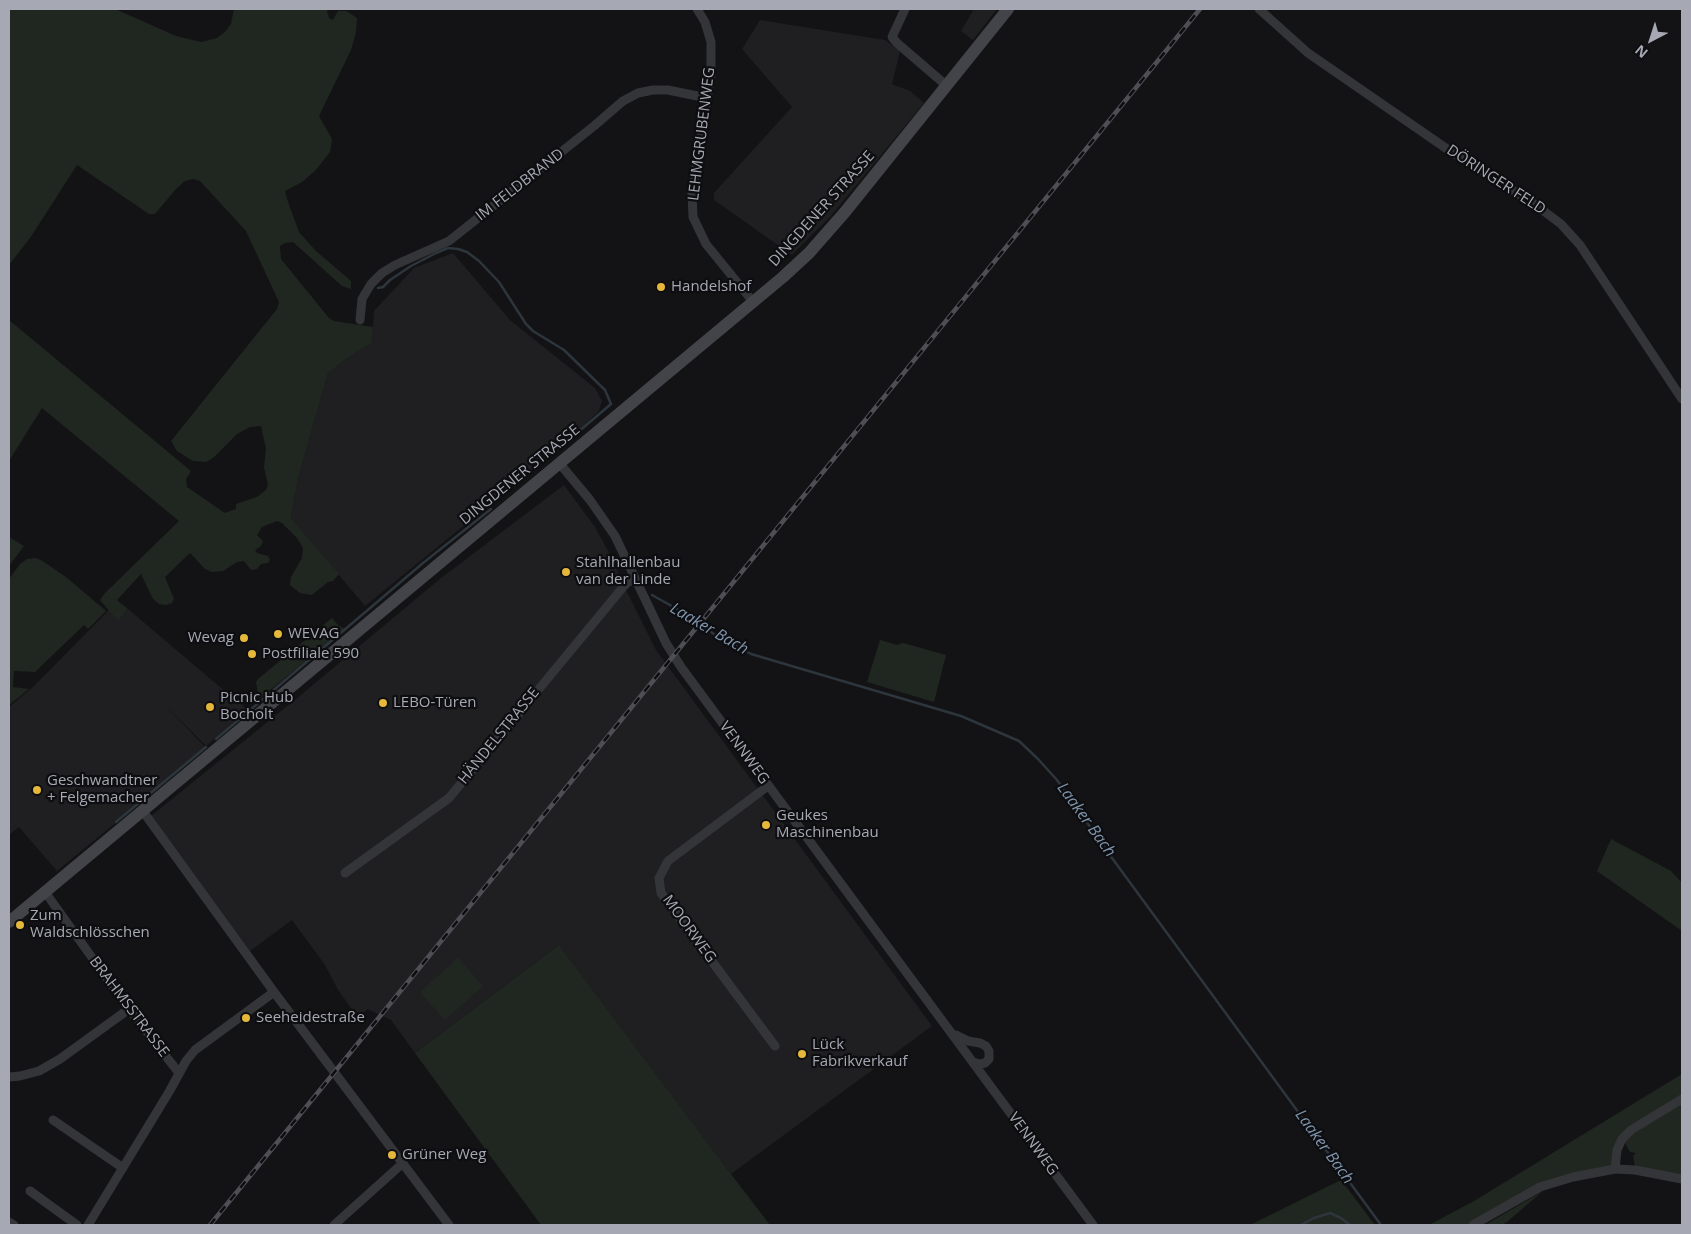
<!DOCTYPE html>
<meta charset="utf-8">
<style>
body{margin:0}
#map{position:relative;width:1691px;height:1234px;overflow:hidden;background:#131315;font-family:"Open Sans",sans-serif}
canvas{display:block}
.frame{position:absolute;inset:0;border:10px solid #a6a9b4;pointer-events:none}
.north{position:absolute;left:1626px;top:15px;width:50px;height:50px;-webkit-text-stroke:4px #0e0e10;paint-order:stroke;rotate:220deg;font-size:14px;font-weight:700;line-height:20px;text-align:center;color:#a6a9b4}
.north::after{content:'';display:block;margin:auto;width:18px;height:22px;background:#a6a9b4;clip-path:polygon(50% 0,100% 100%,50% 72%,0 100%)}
</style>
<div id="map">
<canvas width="1691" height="1234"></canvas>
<div class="frame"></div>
<div class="north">N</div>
</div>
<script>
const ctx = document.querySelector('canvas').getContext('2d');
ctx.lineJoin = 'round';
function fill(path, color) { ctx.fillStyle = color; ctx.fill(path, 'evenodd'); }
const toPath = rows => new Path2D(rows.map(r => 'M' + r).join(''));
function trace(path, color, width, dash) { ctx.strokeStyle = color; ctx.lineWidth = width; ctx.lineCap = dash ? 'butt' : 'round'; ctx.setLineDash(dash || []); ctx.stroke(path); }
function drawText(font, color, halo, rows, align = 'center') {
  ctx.font = font + ' "Open Sans",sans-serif'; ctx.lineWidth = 4.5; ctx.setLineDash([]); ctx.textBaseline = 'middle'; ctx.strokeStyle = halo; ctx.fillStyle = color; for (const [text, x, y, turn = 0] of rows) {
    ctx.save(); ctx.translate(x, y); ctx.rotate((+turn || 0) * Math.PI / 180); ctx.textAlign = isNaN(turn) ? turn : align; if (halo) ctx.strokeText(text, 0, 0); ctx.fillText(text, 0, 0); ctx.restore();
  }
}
fill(toPath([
 [974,9,997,9,973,40,961,31],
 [760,20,885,40,900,51,892,84,910,91,924,103,830,217,792,255,714,200,714,193,792,107,742,49],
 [453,253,510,320,595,388,602,401,599,411,568,441,365,606,291,518,298,479,328,373,346,359,372,343,374,311,414,268],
 [564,485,595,527,614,562,622,582,656,650,932,1026,731,1174,559,945,415,1053,391,1020,367,1009,359,1019,338,990,325,965,292,920,250,951,151,816,296,699,441,578],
 [128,609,220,687,240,701,247,711,206,746,164,704,205,747,141,802,57,871,19,827,9,835,9,707,34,686,109,610,118,621]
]), '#1f1f22');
fill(toPath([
 [9,9,115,9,176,36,201,42,217,38,225,32,231,24,234,9,328,9,327,11,329,18,333,20,338,11,346,11,357,18,356,32,351,50,319,116,332,139,330,152,315,171,302,182,285,191,288,202,299,232,316,251,351,281,351,289,342,286,293,242,285,243,280,246,281,259,329,318,334,321,373,327,372,343,346,359,328,373,298,479,291,518,339,574,333,581,328,582,312,595,300,593,290,585,291,577,302,558,303,548,297,538,282,523,277,521,262,527,257,535,263,541,261,546,255,550,257,553,268,556,270,560,268,563,261,564,257,569,251,570,244,561,237,562,223,571,212,572,205,569,190,553,165,577,174,599,172,603,166,605,159,604,153,599,141,574,117,600,128,609,118,621,100,600,105,593,179,521,42,408,9,461,9,320,191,471,186,479,187,487,225,513,236,509,236,504,257,497,266,490,268,485,264,467,266,449,261,426,250,427,237,434,213,458,206,462,193,461,177,451,171,441,277,309,279,302,246,231,200,181,193,179,185,181,176,189,155,214,149,214,77,165,30,238,9,265],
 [9,537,24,546,9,566],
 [35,558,41,560,66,577,106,611,88,629,84,625,35,672,14,671,13,687,29,689,9,705,9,579,20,564,27,559],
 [332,618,338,625,345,629,259,699,256,682,258,679],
 [880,640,897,645,903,643,946,655,934,702,867,682],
 [1611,839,1671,871,1682,883,1682,931,1597,871],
 [559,945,731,1174,770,1225,541,1225,415,1053],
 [458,958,483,986,445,1020,420,992],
 [1682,1074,1682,1098,1629,1129,1613,1167,1541,1187,1478,1225,1429,1225,1474,1201],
 [1682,1102,1682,1176,1635,1166,1633,1156,1636,1153,1630,1152,1624,1141,1632,1132],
 [1341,1180,1375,1225,1250,1225],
 [1543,1191,1507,1222,1502,1225,1485,1225]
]), '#202721');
trace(toPath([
 [378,288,383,287,390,280,411,266,436,253,448,248,458,249,467,252,479,261,499,282,526,324,533,331,564,350,605,390,611,404,577,433],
 [652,595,693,618,715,635,751,654,961,716,1019,741,1038,759,1057,780,1112,858,1381,1225],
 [216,739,423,563,491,509],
 [116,822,206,747],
 [1301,1225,1314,1218,1330,1213,1341,1218,1350,1225]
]), '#2d353d', 2.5);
trace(toPath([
 [697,9,705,22,711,42,711,75,692,193,693,217,706,244,754,303],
 [905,9,892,37,897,43,947,86],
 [1259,9,1308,53,1450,151,1533,203,1561,224,1580,245,1682,399],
 [360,320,362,299,371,284,382,273,395,265,449,241,594,126,623,101,638,93,653,90,668,90,707,98],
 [560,464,590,500,615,536,666,643,681,667,1093,1225],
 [768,786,668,861,659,878,661,893,775,1046],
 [142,810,274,992,449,1225],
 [345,873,449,798,624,586,628,582,635,579],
 [45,892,129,1009,179,1073],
 [956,1035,968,1041,980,1043,986,1046,989,1051,989,1059,985,1063,980,1064,973,1062],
 [9,1077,20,1076,39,1071,60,1059,129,1009],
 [53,1120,123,1168],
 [1615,1169,1617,1150,1622,1139,1631,1130,1682,1099],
 [30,1191,77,1225],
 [9,1222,14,1225],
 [88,1225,169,1092,186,1061,195,1050,274,992],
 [334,1225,403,1163],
 [1473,1225,1540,1187,1573,1177,1615,1169,1635,1170,1682,1179]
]), '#343539', 9);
trace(toPath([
 [9,922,783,277,809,253,845,212,1008,9]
]), '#434449', 12);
const rail = toPath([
 [210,1225,1200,9]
]);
trace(rail, '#4e4f54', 4.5);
trace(rail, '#0e0e10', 2.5, [8]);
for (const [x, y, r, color] of [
 [661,287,5,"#e5b83b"],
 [566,572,5,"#e5b83b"],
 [278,634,5,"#e5b83b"],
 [244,638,5,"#e5b83b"],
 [252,654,5,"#e5b83b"],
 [383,703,5,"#e5b83b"],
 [210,707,5,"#e5b83b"],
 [37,790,5,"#e5b83b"],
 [766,825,5,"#e5b83b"],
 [20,925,5,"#e5b83b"],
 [246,1018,5,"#e5b83b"],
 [802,1054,5,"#e5b83b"],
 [392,1155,5,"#e5b83b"]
]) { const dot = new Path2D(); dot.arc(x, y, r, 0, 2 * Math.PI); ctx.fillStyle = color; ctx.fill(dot); trace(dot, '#0e0e10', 2); }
drawText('15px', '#a6a9b4', '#0e0e10', [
 ["LEHMGRUBENWEG",702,134,-83],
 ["DÖRINGER FELD",1496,180,33],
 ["IM FELDBRAND",520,185,-38],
 ["DINGDENER STRASSE",822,209,-48],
 ["DINGDENER STRASSE",520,475,-39],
 ["HÄNDELSTRASSE",499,736,-51],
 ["VENNWEG",744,753,54],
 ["MOORWEG",689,929,54],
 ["BRAHMSSTRASSE",129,1007,53],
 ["VENNWEG",1033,1144,54]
]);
drawText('15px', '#a6a9b4', '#0e0e10', [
 ["Handelshof",671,287],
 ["Stahlhallenbau",576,563],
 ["van der Linde",576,580],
 ["WEVAG",288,634],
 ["Wevag",234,638,"right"],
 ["Postfiliale 590",262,654],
 ["Picnic Hub",220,698],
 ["Bocholt",220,715],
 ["LEBO-Türen",393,703],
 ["Geschwandtner",47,781],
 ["+ Felgemacher",47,798],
 ["Geukes",776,816],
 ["Maschinenbau",776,833],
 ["Zum",30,916],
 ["Waldschlösschen",30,933],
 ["Seeheidestraße",256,1018],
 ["Lück",812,1045],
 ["Fabrikverkauf",812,1062],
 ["Grüner Weg",402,1155]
], 'left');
drawText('italic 16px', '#7f94ad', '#0e0e10', [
 ["Laaker Bach",709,629,30],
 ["Laaker Bach",1086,820,54],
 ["Laaker Bach",1324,1147,54]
]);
</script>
